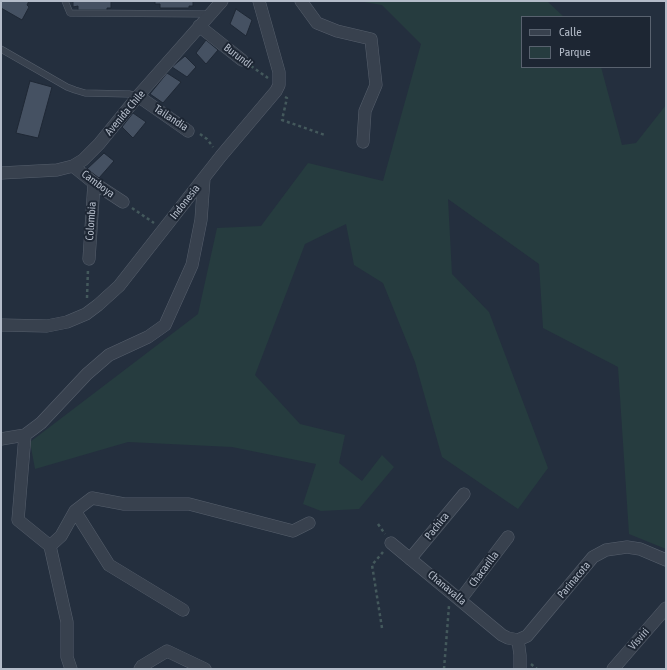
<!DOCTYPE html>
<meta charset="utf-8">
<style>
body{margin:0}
#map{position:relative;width:667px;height:670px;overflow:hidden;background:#242f3e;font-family:"Asap Condensed",sans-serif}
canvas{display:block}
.frame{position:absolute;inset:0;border:2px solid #b4bcc9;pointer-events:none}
.legend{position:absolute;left:521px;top:16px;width:130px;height:52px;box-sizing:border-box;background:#1d2633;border:1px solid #59626f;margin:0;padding:5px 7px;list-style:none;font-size:12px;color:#b4bcc9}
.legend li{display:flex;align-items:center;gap:8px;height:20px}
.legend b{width:20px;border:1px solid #59626f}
</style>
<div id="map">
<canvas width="667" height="670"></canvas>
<div class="frame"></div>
<ul class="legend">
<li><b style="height:5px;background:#38414e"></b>Calle</li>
<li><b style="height:11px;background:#263c3f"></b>Parque</li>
</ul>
</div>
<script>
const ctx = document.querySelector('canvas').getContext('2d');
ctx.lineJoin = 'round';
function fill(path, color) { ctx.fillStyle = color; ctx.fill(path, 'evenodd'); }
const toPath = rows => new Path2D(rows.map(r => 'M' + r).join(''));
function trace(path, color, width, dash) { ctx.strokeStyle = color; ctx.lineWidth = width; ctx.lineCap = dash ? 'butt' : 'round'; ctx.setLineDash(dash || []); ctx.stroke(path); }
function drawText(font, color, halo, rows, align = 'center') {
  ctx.font = font + ' "Asap Condensed",sans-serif'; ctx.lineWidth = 4; ctx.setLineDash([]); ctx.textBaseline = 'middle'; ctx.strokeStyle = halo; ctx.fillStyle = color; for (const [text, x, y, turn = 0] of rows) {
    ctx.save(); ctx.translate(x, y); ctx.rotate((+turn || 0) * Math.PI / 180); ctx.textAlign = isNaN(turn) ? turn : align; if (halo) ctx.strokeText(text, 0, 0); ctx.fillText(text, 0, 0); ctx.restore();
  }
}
fill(toPath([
 [358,1,547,1,564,17,522,17,522,67,601,67,622,145,636,143,666,105,666,549,629,534,618,367,543,328,539,264,448,199,452,274,489,312,548,468,518,509,442,457,415,362,383,283,354,265,346,224,305,244,255,375,300,424,345,435,339,463,362,481,382,455,394,467,359,509,321,511,303,504,316,464,232,447,128,442,35,469,30,442,198,314,217,228,261,226,308,163,383,181,421,44,382,5]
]), '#263c3f');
const building = toPath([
 [1,1,29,1,27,5,29,7,22,20,1,8,1,1],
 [73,1,111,1,111,8,107,8,107,10,78,10,78,6,73,7,73,1],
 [155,1,193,1,193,6,189,6,189,8,160,8,160,4,155,4,155,1],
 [236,9,252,20,246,36,230,24,236,9],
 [206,40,218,50,206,64,196,53,206,40],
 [185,56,196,67,187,77,172,67,185,56],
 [167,73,181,82,163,103,150,94,167,73],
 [30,81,52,87,38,138,16,133,30,81],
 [133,113,146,122,133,138,122,127,133,113],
 [104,153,114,161,99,178,87,169,104,153]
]);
fill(building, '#455162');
trace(building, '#1f2835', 1);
const service = toPath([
 [65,1,70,13,210,14],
 [1,49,67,87,75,90,85,93,129,94,138,96]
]);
const minor = toPath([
 [301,1,317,23,337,31,371,39,376,85,365,111,363,142],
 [199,26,242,60],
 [138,96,188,131],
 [73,166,94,183,123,202],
 [1,173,57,170,73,166,83,160,99,144,138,96,222,1],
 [89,259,94,183],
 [1,325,47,326,67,322,86,314,98,305,119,286,221,156,276,91,279,85,279,72,259,1],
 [25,435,18,520,50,546],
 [1,439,25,435,41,423,87,374,109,355,148,337,165,325,192,265,201,220,204,178],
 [75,511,109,565,183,610],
 [391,543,502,635,508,638,518,640,527,636,593,557,606,550,627,547,640,549,666,560],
 [410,559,464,494],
 [460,600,508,537],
 [518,640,520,655,520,669],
 [71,669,67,657,67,622,50,546,61,536,75,511,92,498,124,504,189,504,293,531,309,523],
 [140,669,142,666,167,651,205,669],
 [613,669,666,608]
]);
trace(service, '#565f6c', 7);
trace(minor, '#565f6c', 13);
trace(toPath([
 [251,66,268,78],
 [285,97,287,98,282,120,325,135],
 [200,134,207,139,213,147],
 [132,208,154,223],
 [87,298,88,269],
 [378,524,385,534],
 [382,628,372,565,383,552],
 [531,664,537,669],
 [444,669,449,606]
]), '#44595c', 2.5, [3, 3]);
trace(service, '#38414e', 6);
trace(minor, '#38414e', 12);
drawText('11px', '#b4bcc9', '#1d2633', [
 ["Burundí",238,56,37],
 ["Avenida Chile",125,113,-50],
 ["Tailandia",171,118,33],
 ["Camboya",98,184,37],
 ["Indonesia",185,202,-52],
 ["Colombia",91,221,-86],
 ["Pachica",437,526,-51],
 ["Chacarilla",484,569,-53],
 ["Parinacota",574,580,-50],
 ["Chanavalla",447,588,40],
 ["Visviri",639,639,-49]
]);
</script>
